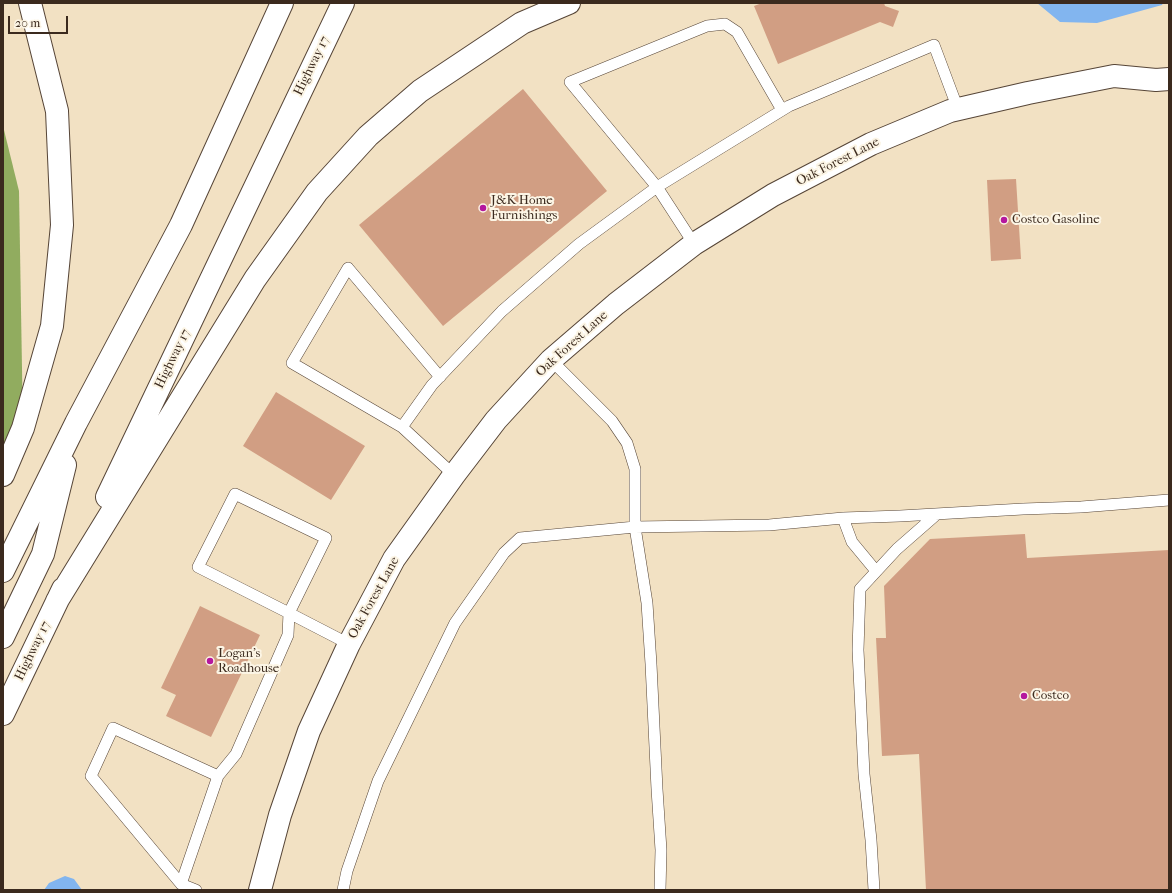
<!DOCTYPE html>
<style>
body{margin:0}
#map{position:relative;width:1172px;height:893px;overflow:hidden;background:#f2e1c3;font-family:"IM FELL French Canon",serif}
canvas{display:block}
.frame{position:absolute;inset:0;border:4px solid #3b2a1e;pointer-events:none}
.scale{position:absolute;left:8px;top:16px;width:60px;height:18px;box-sizing:border-box;border:2px solid #3b2a1e;border-top:0;padding-left:5px;font-size:12px;line-height:14px;white-space:nowrap;color:#3b2a1e;-webkit-text-stroke:3px #fcf5e5;paint-order:stroke}
</style>
<div id="map">
<canvas width="1172" height="893"></canvas>
<div class="frame"></div>
<div class="scale">20 m</div>
</div>
<script>
const ctx = document.querySelector('canvas').getContext('2d');
ctx.lineJoin = 'round';
function fill(path, color) { ctx.fillStyle = color; ctx.fill(path, 'evenodd'); }
const toPath = rows => new Path2D(rows.map(r => 'M' + r).join(''));
function trace(path, color, width, dash) { ctx.strokeStyle = color; ctx.lineWidth = width; ctx.lineCap = dash ? 'butt' : 'round'; ctx.setLineDash(dash || []); ctx.stroke(path); }
function drawText(font, color, halo, rows, align = 'center') {
  ctx.font = font + ' "IM FELL French Canon",serif'; ctx.lineWidth = 4; ctx.setLineDash([]); ctx.textBaseline = 'middle'; ctx.strokeStyle = halo; ctx.fillStyle = color; for (const [text, x, y, turn = 0] of rows) {
    ctx.save(); ctx.translate(x, y); ctx.rotate((+turn || 0) * Math.PI / 180); ctx.textAlign = isNaN(turn) ? turn : align; if (halo) ctx.strokeText(text, 0, 0); ctx.fillText(text, 0, 0); ctx.restore();
  }
}
fill(toPath([
 [3,126,19,191,23,428,3,475]
]), '#91ac5f');
fill(toPath([
 [1037,3,1163,3,1162,5,1097,23,1060,22],
 [65,876,74,879,82,890,44,890,49,883]
]), '#82b5ef');
fill(toPath([
 [762,3,884,3,885,6,899,11,893,27,880,22,778,64,754,6],
 [523,89,607,191,443,326,359,225],
 [1016,179,1021,259,991,261,987,180],
 [276,392,365,446,331,500,243,446],
 [1025,534,1027,558,1169,550,1169,890,926,890,919,754,882,756,876,638,886,638,884,586,930,539],
 [200,606,260,635,211,737,166,716,176,695,161,688]
]), '#d19e83');
const lane = toPath([
 [694,244,657,187,789,106,934,45,958,109],
 [551,360,612,421,627,443,635,469,635,527,647,603,651,664,657,789,661,850,660,890],
 [402,427,292,363,348,268,440,377],
 [454,475,402,427,432,385,502,311,579,244,657,187,570,82,707,26,725,24,737,32,782,110],
 [843,518,852,542,876,571],
 [181,884,218,776,236,754,288,635,289,613,326,538,235,494,198,567,289,613,349,644],
 [196,890,181,884,91,776,113,728,218,776],
 [343,890,347,871,378,781,455,623,504,553,520,538,635,527,769,525,843,518,900,516,1023,509,1081,507,1169,500],
 [874,890,871,840,864,774,858,650,860,589,897,549,937,514]
]);
const street = toPath([
 [260,890,280,815,309,731,349,644,394,559,454,475,496,420,551,360,616,304,694,244,773,195,871,144,950,111,1028,93,1114,76,1156,80,1169,79]
]);
const highway = toPath([
 [3,475,23,428,52,326,62,225,57,111,30,3],
 [107,497,343,3],
 [3,571,76,423,181,225,282,3],
 [57,601,255,279,317,192,368,136,420,91,522,23,569,3],
 [3,637,43,554,65,465],
 [3,714,63,589]
]);
trace(lane, '#564537', 12);
trace(street, '#564537', 24);
trace(highway, '#564537', 24);
trace(lane, '#fff', 11);
trace(street, '#fff', 22);
trace(highway, '#fff', 22);
for (const [x, y, r, color] of [
 [483,208,4,"#b5179e"],
 [1004,220,4,"#b5179e"],
 [210,661,4,"#b5179e"],
 [1024,696,4,"#b5179e"]
]) { const dot = new Path2D(); dot.arc(x, y, r, 0, 2 * Math.PI); ctx.fillStyle = color; ctx.fill(dot); trace(dot, '#fcf5e5', 1.5); }
drawText('13px', '#3b2a1e', '#fcf5e5', [
 ["Highway 17",312,66,-64],
 ["Oak Forest Lane",838,162,-27],
 ["Oak Forest Lane",572,344,-42],
 ["Highway 17",173,359,-64],
 ["Oak Forest Lane",374,598,-61],
 ["Highway 17",33,651,-64]
]);
drawText('13px', '#3b2a1e', '#fcf5e5', [
 ["J&K Home",491,201],
 ["Furnishings",491,216],
 ["Costco Gasoline",1012,220],
 ["Logan's",218,654],
 ["Roadhouse",218,669],
 ["Costco",1032,696]
], 'left');
</script>
